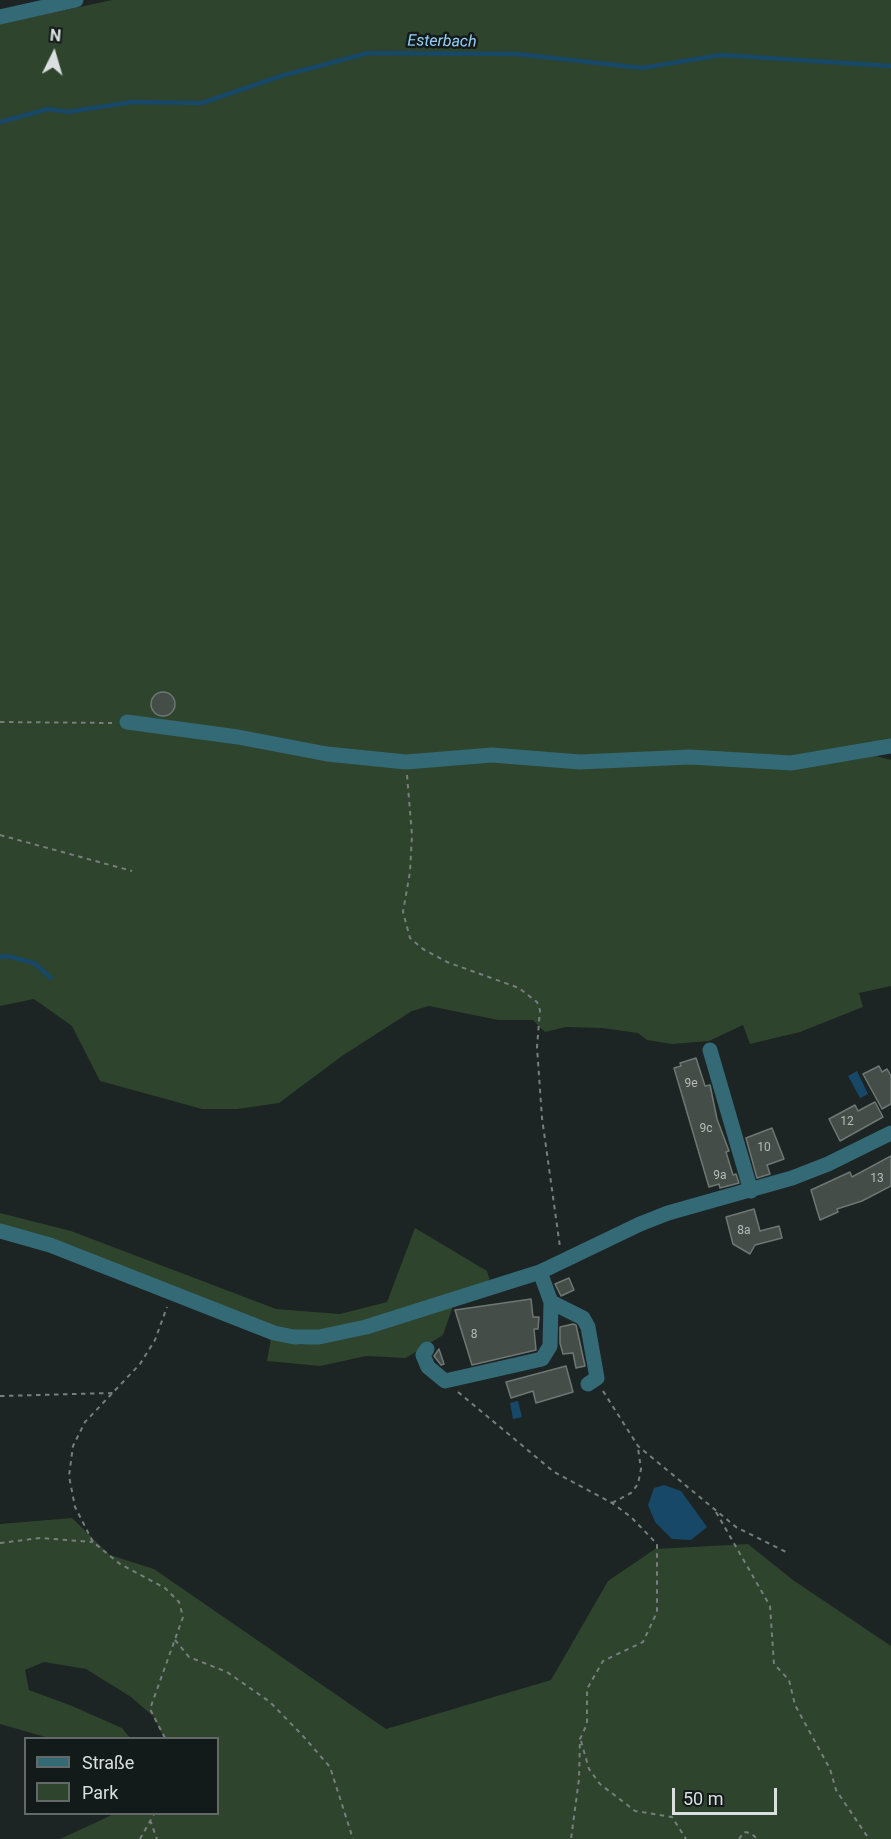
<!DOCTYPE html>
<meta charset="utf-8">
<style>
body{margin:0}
#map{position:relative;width:891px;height:1839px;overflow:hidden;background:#1c2424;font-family:Roboto,sans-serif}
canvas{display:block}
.legend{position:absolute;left:24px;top:1737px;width:195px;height:78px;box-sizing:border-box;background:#131b1a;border:2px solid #636969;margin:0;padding:8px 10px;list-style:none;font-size:18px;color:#dadfdf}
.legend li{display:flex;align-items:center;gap:12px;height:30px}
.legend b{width:30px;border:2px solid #636969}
.north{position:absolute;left:24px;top:24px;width:60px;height:60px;-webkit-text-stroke:4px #131b1a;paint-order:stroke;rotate:5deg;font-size:16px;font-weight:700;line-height:24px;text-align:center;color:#dadfdf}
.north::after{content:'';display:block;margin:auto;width:21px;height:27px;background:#dadfdf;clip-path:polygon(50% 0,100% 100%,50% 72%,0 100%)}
.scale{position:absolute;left:672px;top:1788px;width:105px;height:27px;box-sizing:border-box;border:3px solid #dadfdf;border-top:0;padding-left:8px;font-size:18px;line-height:21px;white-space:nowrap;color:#dadfdf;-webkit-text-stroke:4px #131b1a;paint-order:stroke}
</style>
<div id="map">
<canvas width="891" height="1839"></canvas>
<ul class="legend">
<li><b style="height:8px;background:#346976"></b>Straße</li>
<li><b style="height:16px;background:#2e442c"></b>Park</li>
</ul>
<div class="north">N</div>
<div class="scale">50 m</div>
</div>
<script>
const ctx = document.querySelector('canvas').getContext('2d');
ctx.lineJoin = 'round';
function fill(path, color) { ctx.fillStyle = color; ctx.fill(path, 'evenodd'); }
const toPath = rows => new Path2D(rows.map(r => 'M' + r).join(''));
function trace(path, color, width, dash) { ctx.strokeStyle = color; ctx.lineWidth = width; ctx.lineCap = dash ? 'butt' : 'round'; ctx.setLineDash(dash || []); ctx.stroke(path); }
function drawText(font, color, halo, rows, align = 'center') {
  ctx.font = font + ' Roboto,sans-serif'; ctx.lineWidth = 5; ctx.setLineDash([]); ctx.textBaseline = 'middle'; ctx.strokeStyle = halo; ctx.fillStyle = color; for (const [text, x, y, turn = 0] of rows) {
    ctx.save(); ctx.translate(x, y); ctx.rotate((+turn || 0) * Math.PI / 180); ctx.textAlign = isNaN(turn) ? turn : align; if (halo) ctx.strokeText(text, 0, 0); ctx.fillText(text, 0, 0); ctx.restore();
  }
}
fill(toPath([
 [112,0,891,0,891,745,876,756,891,760,891,986,859,993,863,1007,800,1032,750,1044,743,1025,709,1041,672,1044,647,1040,638,1033,602,1028,566,1027,545,1032,533,1020,498,1020,429,1006,412,1011,342,1056,279,1103,237,1109,202,1109,100,1081,72,1026,34,999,0,1006,0,24],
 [0,1213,71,1231,276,1309,340,1314,387,1302,415,1228,487,1271,490,1281,340,1329,297,1333,265,1324,0,1227],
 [454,1303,443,1335,406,1358,366,1356,320,1366,267,1361,271,1338,301,1345,339,1339],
 [72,1518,110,1555,154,1569,386,1729,551,1680,608,1581,655,1549,748,1544,793,1580,891,1646,891,1839,60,1839,114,1814,218,1814,218,1738,164,1738,153,1716,131,1697,86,1669,44,1662,25,1670,29,1690,72,1706,122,1728,130,1738,49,1738,0,1724,0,1524]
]), '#2e442c');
fill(toPath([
 [857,1071,868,1094,860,1098,848,1076],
 [518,1401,522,1417,513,1419,510,1403],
 [664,1485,681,1491,707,1527,691,1540,672,1539,655,1522,648,1505,654,1488]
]), '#184867');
trace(toPath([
 [0,122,48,109,68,112,132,102,202,103,281,76,368,53,517,54,642,68,721,55,891,66],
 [0,957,7,956,34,963,51,978]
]), '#184867', 4.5);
const building = toPath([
 '151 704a12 12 0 1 1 24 0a12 12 0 1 1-24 0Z',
 [696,1058,705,1086,710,1085,717,1119,729,1151,726,1152,733,1175,736,1174,739,1183,720,1188,719,1184,709,1187,674,1068,681,1066,680,1063,696,1058],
 [879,1066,882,1072,887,1069,891,1076,891,1104,882,1109,863,1074,879,1066],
 [875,1102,883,1117,840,1141,829,1119,855,1105,858,1111,875,1102],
 [772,1128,784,1159,767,1165,770,1174,757,1178,746,1138,772,1128],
 [891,1156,891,1186,862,1201,837,1209,838,1212,820,1220,811,1190,850,1172,852,1177,891,1156],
 [754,1209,760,1231,779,1226,782,1238,755,1245,750,1254,733,1244,726,1217,754,1209],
 [569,1278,574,1290,561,1296,555,1284,569,1278],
 [531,1299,533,1317,539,1317,538,1329,534,1329,536,1350,472,1365,455,1310,531,1299],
 [573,1324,576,1325,585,1366,576,1368,573,1353,563,1354,560,1343,560,1327,573,1324],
 [439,1349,444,1364,441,1365,434,1356,439,1349],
 [566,1366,573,1392,536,1403,533,1391,511,1398,506,1382,566,1366]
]);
fill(building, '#454d49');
trace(building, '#6e7773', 1.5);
trace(toPath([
 [0,722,112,723],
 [407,775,412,835,410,872,403,912,410,938,423,949,447,962,519,988,537,1002,540,1010,537,1047,542,1118,560,1247],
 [0,835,132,871],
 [603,1391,638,1446,736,1527,788,1553],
 [458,1392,554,1472,612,1503,631,1517,657,1544,657,1612,643,1642,603,1661,587,1689,587,1724,580,1739,579,1779,571,1839],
 [0,1396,113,1393],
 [612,1503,631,1493,638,1484,641,1469,638,1448],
 [716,1512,770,1606,774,1664,789,1680,795,1705,830,1769,836,1790,869,1839],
 [0,1543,40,1538,93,1542],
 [175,1640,189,1657,227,1672,270,1702,303,1736,330,1767,353,1839],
 [165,1738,150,1709,183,1617,179,1602,165,1588,120,1564,93,1542,75,1507,69,1476,73,1446,85,1422,140,1364,155,1340,167,1307],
 [581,1741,589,1769,600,1784,635,1811,672,1817,686,1839],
 [150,1820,157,1839],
 [140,1839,154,1814],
 [739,1839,744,1832,751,1833,757,1839]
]), '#787e7e', 2, [4.5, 4.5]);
trace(toPath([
 [0,17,76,0],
 [127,722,238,737,327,754,406,762,492,755,580,762,690,757,791,763,891,746],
 [710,1050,751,1191],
 [0,1231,50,1245,274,1333,294,1337,319,1337,366,1327,540,1272,640,1224,668,1213,792,1178,828,1164,891,1133],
 [551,1302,583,1318,588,1327,597,1378,588,1384],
 [427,1349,423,1355,428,1367,445,1381,542,1359,550,1346,551,1302,540,1272]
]), '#346976', 15);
drawText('12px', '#b5baba', null, [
 ["9e",691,1084],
 ["12",847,1122],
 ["9c",706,1129],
 ["10",764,1148],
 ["9a",720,1176],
 ["13",877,1179],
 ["8a",744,1231],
 ["8",474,1335]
]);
drawText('italic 16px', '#96cff8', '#131b1a', [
 ["Esterbach",442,42,1]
]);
</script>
